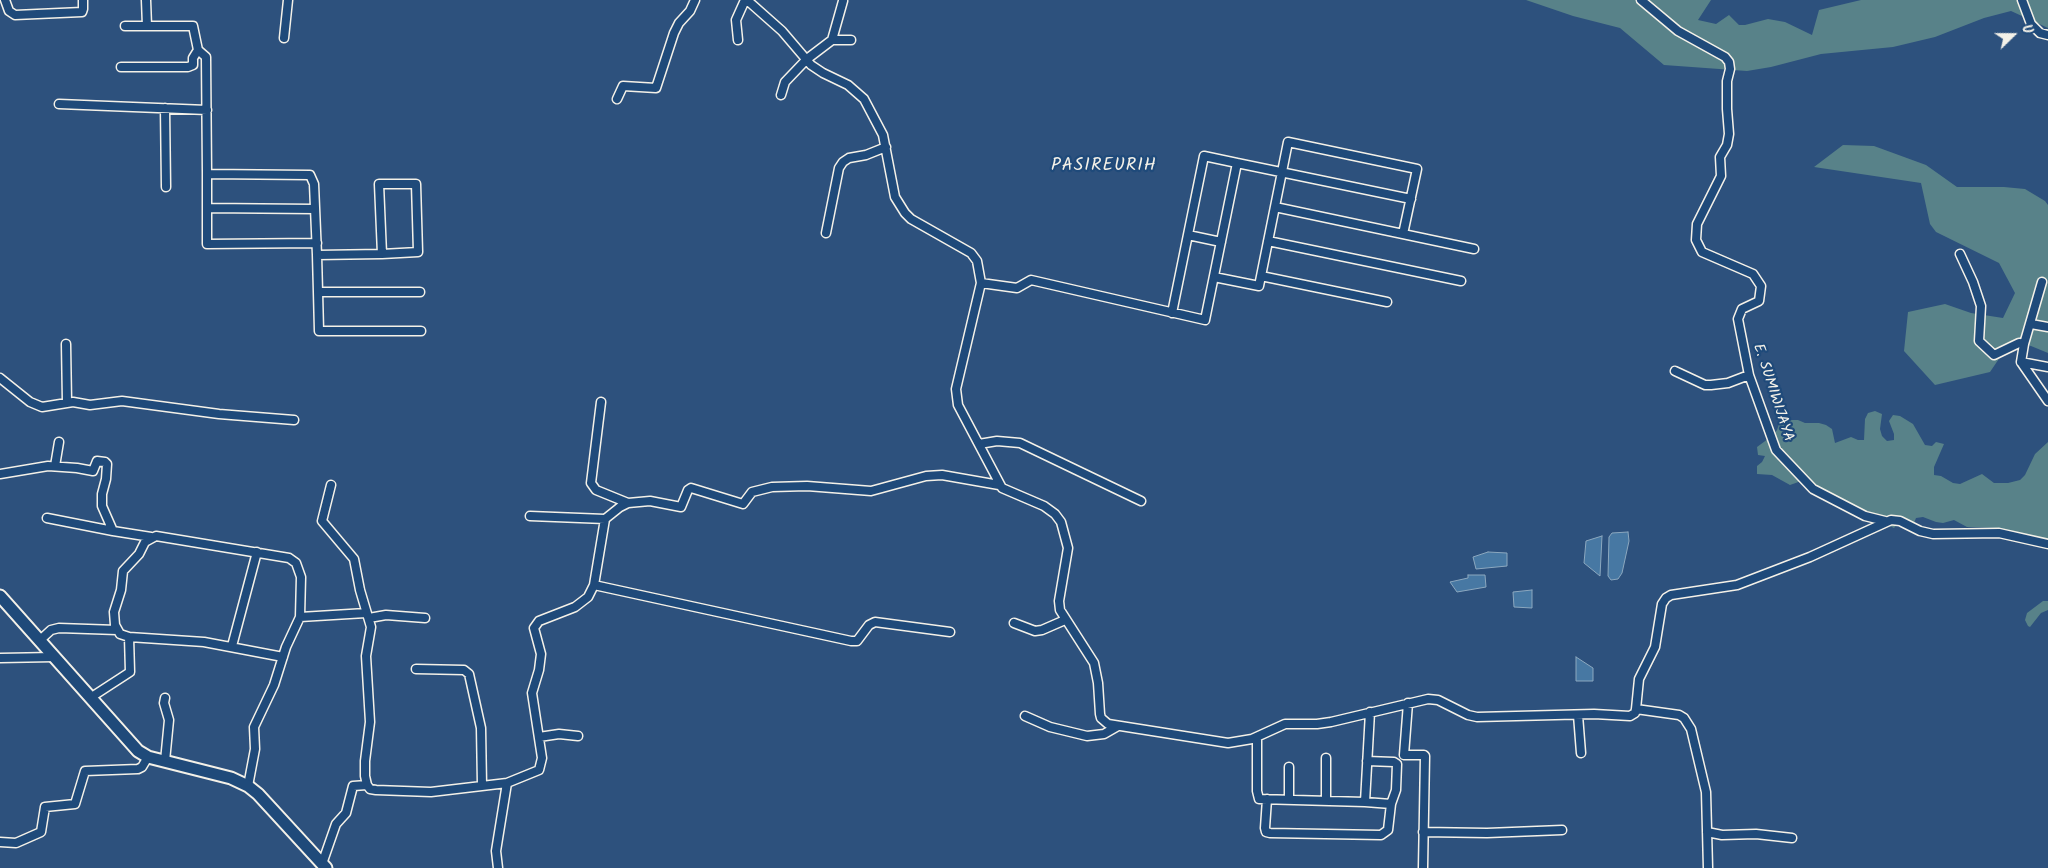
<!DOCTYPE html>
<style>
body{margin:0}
#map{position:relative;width:2048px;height:868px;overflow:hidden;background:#2d517d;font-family:Kalam,sans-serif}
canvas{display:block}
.north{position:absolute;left:1988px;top:10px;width:50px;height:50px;-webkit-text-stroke:4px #1f4a7a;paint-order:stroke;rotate:68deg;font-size:14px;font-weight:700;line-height:20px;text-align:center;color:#f4f1e8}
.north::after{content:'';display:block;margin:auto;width:18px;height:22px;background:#f4f1e8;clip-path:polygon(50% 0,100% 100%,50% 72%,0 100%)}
</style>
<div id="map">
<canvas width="2048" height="868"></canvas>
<div class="north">U</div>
</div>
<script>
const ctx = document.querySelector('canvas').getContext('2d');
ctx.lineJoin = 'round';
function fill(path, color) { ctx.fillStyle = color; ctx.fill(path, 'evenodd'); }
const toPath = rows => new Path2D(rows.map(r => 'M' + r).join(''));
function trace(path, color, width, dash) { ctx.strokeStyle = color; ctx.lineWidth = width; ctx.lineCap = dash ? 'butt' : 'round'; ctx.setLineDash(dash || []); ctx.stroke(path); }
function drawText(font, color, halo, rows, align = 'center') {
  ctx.font = font + ' Kalam,sans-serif'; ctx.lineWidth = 4.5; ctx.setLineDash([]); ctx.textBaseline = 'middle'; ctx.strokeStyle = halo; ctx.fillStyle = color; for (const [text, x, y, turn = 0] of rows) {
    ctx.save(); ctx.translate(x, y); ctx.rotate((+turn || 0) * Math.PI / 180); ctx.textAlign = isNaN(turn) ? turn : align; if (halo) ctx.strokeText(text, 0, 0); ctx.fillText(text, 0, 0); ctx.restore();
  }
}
fill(toPath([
 [1526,0,1711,0,1698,20,1716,24,1729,15,1739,25,1745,25,1768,19,1785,22,1812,35,1819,10,1861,0,2048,0,2048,28,2011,11,1984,18,1935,37,1893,47,1821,54,1771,67,1747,71,1664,65,1620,28,1573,16],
 [1843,145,1874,146,1926,165,1957,187,2004,187,2025,189,2045,201,2048,205,2048,353,2031,346,2011,341,1990,372,1935,385,1904,351,1908,312,1945,304,1971,313,2003,318,2015,293,1999,263,1936,232,1930,224,1921,183,1814,167],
 [1875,411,1882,414,1880,429,1882,436,1887,441,1894,440,1894,434,1889,421,1893,415,1900,416,1913,424,1925,445,1932,446,1936,442,1944,444,1934,467,1934,475,1941,476,1953,483,1960,484,1982,474,1994,483,2008,483,2020,480,2025,475,2035,454,2048,442,2048,542,2003,532,1998,528,1967,527,1954,520,1943,523,1936,522,1923,517,1916,518,1914,523,1900,521,1894,528,1853,508,1849,503,1841,503,1823,495,1815,495,1811,483,1804,480,1790,485,1772,475,1757,474,1757,466,1762,462,1765,456,1758,455,1757,447,1772,436,1777,430,1779,424,1792,420,1798,420,1805,423,1819,423,1826,425,1832,429,1835,443,1851,437,1858,440,1864,440,1865,419,1868,413],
 [2043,601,2048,601,2048,610,2041,613,2030,627,2028,626,2025,620,2027,613]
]), '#588289');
const water = toPath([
 [1628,532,1629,541,1622,573,1618,579,1611,580,1608,576,1609,537,1612,533,1628,532],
 [1602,536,1600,576,1584,563,1586,541,1602,536],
 [1488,552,1507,553,1507,566,1476,569,1473,557,1488,552],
 [1468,575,1485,575,1486,587,1457,592,1450,582,1468,578,1468,575],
 [1532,590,1532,608,1514,607,1513,592,1532,590],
 [1576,657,1593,668,1593,681,1576,681,1576,657]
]);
fill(water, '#4778a3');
trace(water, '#8ca8bf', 1);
const street = toPath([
 [5,0,9,11,15,15,82,12,83,9,83,0],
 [146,0,147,26,193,26,198,50,206,57,207,174,310,175,314,184,317,255,382,254,418,252,416,184,379,184,382,254],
 [747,0,782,31,811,65,823,73,848,85,864,99,883,135,895,197,905,213,911,219,971,253,977,261,981,283,956,389,958,405,1002,488,1044,506,1055,514,1061,522,1068,548,1059,601,1060,610,1094,663,1098,683,1100,714,1101,718,1108,724,1228,743,1252,739,1285,724,1317,724,1331,722,1428,699,1438,700,1468,715,1477,717,1594,714,1630,716,1635,713,1636,709,1639,679,1655,647,1662,604,1666,598,1671,595,1737,585,1810,557,1891,520,1900,521,1920,531,1933,534,1999,533,2048,544],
 [1641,0,1678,31,1725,57,1729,62,1730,69,1727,81,1727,109,1729,134,1727,145,1720,157,1721,176,1697,224,1696,240,1702,252,1753,274,1761,286,1759,301,1742,309,1738,319,1749,375,1776,450,1813,489,1865,516,1885,521],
 [2022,0,2031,24,2040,33,2048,35],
 [125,26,147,26],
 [284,38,288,0],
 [738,40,736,20,745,0],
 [832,40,843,1],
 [121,67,188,67,193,65,193,58,198,50],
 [781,95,785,82,807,59,832,40,851,40],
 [617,99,623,86,656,88,674,33,679,23,690,11,695,0],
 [59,104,207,110],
 [165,108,166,187],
 [207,174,207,244,317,243],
 [1275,207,1474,249],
 [207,208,315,209],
 [826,233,839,168,843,162,849,158,866,155,886,147],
 [1188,235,1221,242],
 [1268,241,1461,281],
 [1960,254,1973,282,1981,306,1979,341,1994,355,2019,343,2024,344],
 [317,255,318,292,420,292],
 [1261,276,1387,302],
 [1214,277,1259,286,1288,142,1417,169,1403,234],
 [2042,282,2024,344,2021,362,2048,401],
 [981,283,1017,288,1031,280,1205,320,1237,163,1411,199],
 [318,292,319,331,421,331],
 [1172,313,1204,156,1237,163],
 [2031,324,2048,327],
 [66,344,67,402],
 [2021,362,2048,367],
 [1675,371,1705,385,1711,385,1728,383,1749,375],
 [0,378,30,402,42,407,73,402,90,405,122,401,219,414,294,420],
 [601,402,591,483,596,490,628,503],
 [979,444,997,441,1020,443,1141,501],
 [55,466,59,442],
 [0,474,48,466,77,468,93,471,97,461,105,462,107,464,106,479,102,494,102,506,113,531,151,537],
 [331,485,322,521,354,559,360,590,371,627,366,656,370,722,365,761,365,776,367,785,370,789,376,790,431,792,507,783,539,770,542,758,532,693,539,670,541,654,534,628,539,621,575,607,588,597,594,585,605,519,620,507,628,503,650,501,681,507,688,490,691,488,743,504,752,492,772,487,807,486,871,491,926,476,942,475,999,485],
 [530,516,605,519],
 [47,518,113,531],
 [594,585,851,641,857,641,869,625,875,622,950,632],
 [300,617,366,613],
 [369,618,386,615,425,618],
 [1014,623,1035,631,1042,630,1065,620],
 [39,641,51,630,59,628,117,630],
 [232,646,257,552],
 [0,658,54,657],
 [416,669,464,670,469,674,481,728,482,785],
 [90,698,130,672,129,637],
 [165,698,164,703,169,720,165,761],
 [1408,703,1404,755,1424,755,1425,756,1423,868],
 [1636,709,1679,715,1684,718,1691,729,1706,792,1708,868],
 [1578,715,1581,753],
 [1025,716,1050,727,1087,736,1104,734,1118,726],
 [539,737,559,734,578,736],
 [1257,737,1257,791,1259,799,1365,802,1370,712],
 [248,786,255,749,254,727,274,685,286,647,300,617,301,577,296,563,289,558,156,536,145,542,139,554,123,571,121,590,114,612,115,625,120,634,129,637,204,642,283,657],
 [1267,799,1265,828,1266,832,1270,833,1381,835,1388,830,1391,804,1396,790,1397,764,1394,762,1367,761],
 [1289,800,1289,767],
 [1326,801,1326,758],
 [1365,802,1391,804],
 [1423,832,1487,833,1562,830],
 [1707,832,1722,835,1756,834,1792,838],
 [0,842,16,843,41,832,45,807,75,804,85,771,138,769,142,767,148,757],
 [322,864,336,824,346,813,353,786,367,785],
 [498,868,496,851,507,783]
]);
const secondary = toPath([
 [0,596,138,751,148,757,231,778,248,786,258,794,326,868]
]);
trace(street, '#f4f1e8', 11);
trace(secondary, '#f4f1e8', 15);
trace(street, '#1f4a7a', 8);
trace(secondary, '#1f4a7a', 11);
drawText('15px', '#f4f1e8', '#1f4a7a', [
 ["E. SUMIWIJAYA",1772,393,72]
]);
ctx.letterSpacing = '1px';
drawText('18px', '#f4f1e8', '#1f4a7a', [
 ["PASIREURIH",1104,167]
]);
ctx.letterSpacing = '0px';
</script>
